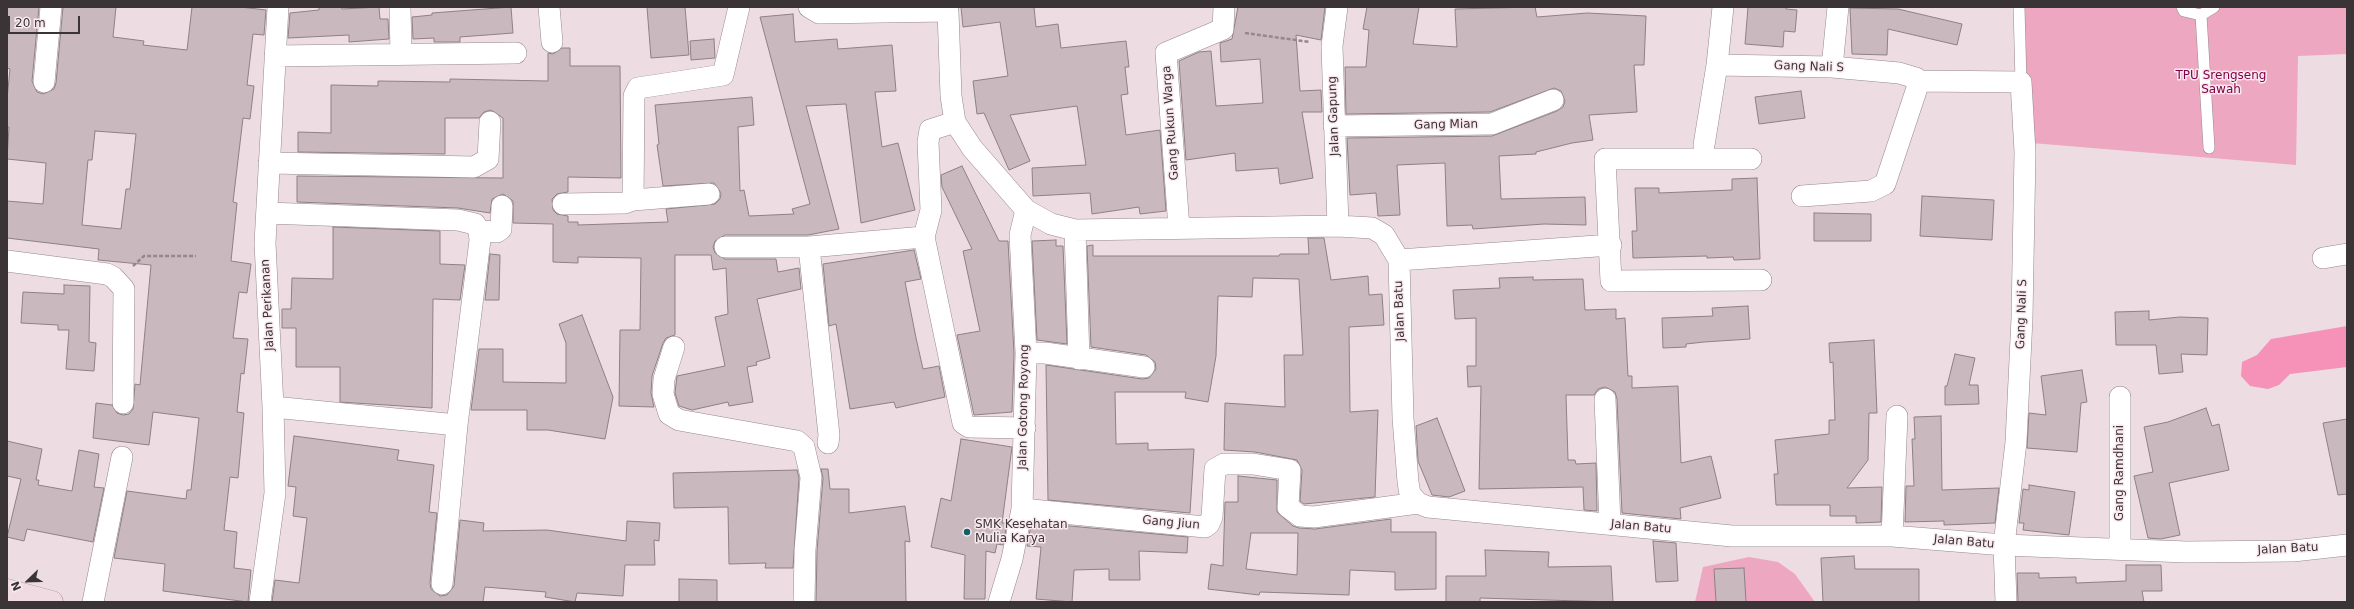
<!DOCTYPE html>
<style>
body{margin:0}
#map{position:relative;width:2354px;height:609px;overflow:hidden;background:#eddde2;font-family:"DejaVu Sans",sans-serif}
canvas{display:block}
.frame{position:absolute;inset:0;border:8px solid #3a3436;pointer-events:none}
.north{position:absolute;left:8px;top:561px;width:40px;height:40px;-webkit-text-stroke:3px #faeaef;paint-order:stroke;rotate:247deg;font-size:11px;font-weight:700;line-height:16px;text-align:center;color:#3a3436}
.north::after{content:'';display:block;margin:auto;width:14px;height:18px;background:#3a3436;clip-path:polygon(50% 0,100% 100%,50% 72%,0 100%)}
.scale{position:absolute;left:8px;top:16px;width:72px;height:18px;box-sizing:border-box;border:2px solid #3a3436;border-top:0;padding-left:5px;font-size:12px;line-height:14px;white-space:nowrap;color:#3a3436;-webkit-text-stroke:3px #faeaef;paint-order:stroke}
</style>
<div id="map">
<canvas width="2354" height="609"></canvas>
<div class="frame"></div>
<div class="north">N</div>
<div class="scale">20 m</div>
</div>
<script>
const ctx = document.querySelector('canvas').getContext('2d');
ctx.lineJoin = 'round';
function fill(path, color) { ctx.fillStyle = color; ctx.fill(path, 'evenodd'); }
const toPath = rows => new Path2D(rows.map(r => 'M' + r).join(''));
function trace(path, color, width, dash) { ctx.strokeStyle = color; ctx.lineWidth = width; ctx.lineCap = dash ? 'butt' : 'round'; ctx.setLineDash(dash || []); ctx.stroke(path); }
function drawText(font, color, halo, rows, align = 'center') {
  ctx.font = font + ' "DejaVu Sans",sans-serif'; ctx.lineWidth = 3; ctx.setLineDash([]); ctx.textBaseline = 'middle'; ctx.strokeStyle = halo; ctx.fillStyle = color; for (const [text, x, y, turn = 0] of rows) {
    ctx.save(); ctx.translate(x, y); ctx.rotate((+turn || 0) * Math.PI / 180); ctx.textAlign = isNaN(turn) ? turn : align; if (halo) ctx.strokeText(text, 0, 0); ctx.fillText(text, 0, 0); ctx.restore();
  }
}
fill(toPath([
 [2019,7,2347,7,2347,54,2298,56,2296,165,2032,143],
 [1749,557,1778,562,1795,574,1815,602,1695,602,1703,567]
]), '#eea7c0');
fill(toPath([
 [2347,326,2347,367,2290,374,2279,385,2268,389,2250,386,2241,376,2242,362,2257,355,2271,339]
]), '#f691b7');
const building = toPath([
 [7,7,39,7,32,81,37,92,43,94,54,89,56,83,63,7,116,7,113,37,144,41,143,45,187,50,192,7,240,7,266,10,264,35,253,34,247,85,254,86,250,119,243,118,233,202,237,203,231,261,251,264,247,293,239,292,233,338,248,339,244,374,241,373,237,412,244,413,238,478,230,477,224,530,237,532,234,568,251,570,248,602,163,591,165,564,114,558,127,491,186,499,187,490,191,490,199,418,153,412,149,445,93,438,96,403,112,405,117,413,123,415,129,414,133,409,135,384,140,385,151,265,98,260,99,249,7,238,7,201,43,204,46,163,7,159,9,127,7,127,7,99,10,69,7,68,7,7],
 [95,131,136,134,130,189,126,189,121,229,82,225,88,160,92,160,95,131],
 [319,7,341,7,342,9,379,7,380,19,388,19,389,39,349,42,349,35,288,38,290,13,319,10,319,7],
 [511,7,513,33,460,37,460,42,434,42,434,38,413,39,412,17,432,15,432,13,511,7],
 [647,7,685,7,689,55,651,58,647,7],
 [961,7,1034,7,1036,27,1058,24,1061,48,1126,41,1129,67,1125,67,1128,94,1121,95,1126,135,1160,130,1166,211,1140,214,1139,207,1092,214,1090,193,1033,196,1032,168,1086,165,1077,106,1010,115,1030,161,1009,170,984,113,977,114,973,81,1008,76,1000,22,963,27,961,7],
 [1238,7,1325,7,1321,40,1296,35,1300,91,1321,90,1322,112,1302,112,1313,178,1280,184,1278,168,1236,171,1235,153,1186,160,1179,61,1199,52,1211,51,1216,106,1263,103,1260,59,1221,62,1220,43,1232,39,1238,7],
 [1367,7,1419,7,1413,44,1457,47,1455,9,1535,7,1537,17,1587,13,1646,16,1644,65,1634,65,1637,112,1589,115,1593,140,1572,143,1536,152,1536,154,1499,156,1501,199,1585,197,1586,225,1544,224,1473,229,1472,225,1447,226,1445,163,1397,165,1400,215,1378,216,1376,193,1350,195,1347,138,1492,136,1557,111,1563,107,1565,101,1561,91,1554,88,1490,112,1346,114,1345,67,1366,67,1369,30,1363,29,1367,7],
 [1748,7,1786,7,1786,9,1797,10,1795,32,1784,31,1783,47,1745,44,1748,7],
 [1850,8,1898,9,1962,24,1957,45,1888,29,1887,55,1852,54,1850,8],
 [793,14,795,42,837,39,838,49,892,45,896,91,875,92,882,147,898,143,915,210,861,223,846,104,806,106,839,229,808,235,725,235,715,241,713,247,715,253,725,259,776,259,778,272,799,268,801,289,757,299,770,358,756,362,757,365,747,367,753,402,729,406,728,402,692,410,679,406,675,393,677,376,725,366,715,317,728,314,726,268,713,270,711,255,675,255,675,335,666,338,663,343,652,376,651,393,654,407,619,406,620,330,640,330,641,258,578,257,578,263,553,262,553,224,513,223,513,201,503,194,492,199,490,213,458,208,297,202,297,176,503,178,503,118,491,110,484,112,479,118,445,118,445,154,298,152,298,132,331,133,331,85,378,86,378,81,450,82,450,79,548,81,548,53,553,54,562,48,570,48,570,66,620,66,621,178,568,177,568,192,557,194,552,199,553,210,557,214,568,216,568,222,578,222,578,225,668,222,666,209,715,204,720,199,721,193,714,183,663,186,657,145,659,144,655,105,752,97,754,125,738,127,740,191,744,190,749,216,794,214,792,209,810,204,760,17,793,14],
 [714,39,715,58,691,60,690,41,714,39],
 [1801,91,1805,118,1759,124,1755,97,1801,91],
 [962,166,999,241,1008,241,1014,353,1012,412,974,415,957,335,980,331,963,251,972,249,942,187,941,175,962,166],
 [1757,178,1760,259,1734,260,1733,257,1707,258,1707,256,1633,258,1632,231,1637,231,1635,188,1659,188,1659,193,1732,190,1732,179,1757,178],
 [1922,196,1994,200,1992,240,1920,236,1922,196],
 [1814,213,1871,214,1871,241,1814,241,1814,213],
 [333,227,440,231,440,264,465,265,460,300,433,299,432,408,340,402,340,367,296,367,296,328,282,328,282,309,291,309,292,278,333,279,333,227],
 [1308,238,1324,238,1331,280,1368,276,1369,295,1382,294,1384,325,1349,327,1350,412,1378,410,1375,497,1304,504,1300,501,1302,470,1297,460,1255,452,1224,450,1225,403,1285,407,1284,355,1303,355,1299,279,1253,278,1252,297,1218,296,1216,356,1208,402,1185,398,1186,392,1115,392,1116,444,1148,443,1148,450,1194,449,1190,513,1048,500,1046,365,1142,379,1149,378,1156,369,1155,362,1146,355,1091,347,1087,246,1093,245,1093,256,1279,256,1280,254,1309,254,1308,238],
 [1056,240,1056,246,1063,246,1067,344,1037,340,1032,241,1056,240],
 [914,250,921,279,905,282,916,338,923,369,939,366,945,397,896,408,894,402,850,409,836,324,829,326,823,264,914,250],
 [490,254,500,255,499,300,485,300,490,254],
 [1533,277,1533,280,1583,279,1585,310,1616,309,1616,319,1625,318,1628,376,1632,376,1632,388,1678,386,1681,463,1711,456,1721,498,1680,508,1681,519,1622,513,1617,399,1615,392,1605,387,1598,389,1594,395,1566,395,1568,460,1575,460,1576,464,1596,463,1597,511,1584,510,1583,487,1479,489,1481,386,1468,387,1467,366,1476,366,1476,318,1455,319,1453,290,1500,288,1499,278,1533,277],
 [64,285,90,286,89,342,96,343,94,371,66,369,69,330,58,330,58,325,21,323,23,292,64,294,64,285],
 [1748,306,1750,339,1704,342,1686,344,1686,347,1663,348,1662,318,1713,316,1712,308,1748,306],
 [2149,311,2149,320,2180,317,2208,318,2207,355,2181,354,2183,372,2159,374,2156,345,2116,345,2115,312,2149,311],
 [582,315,613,397,605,439,548,430,527,430,527,410,471,410,479,349,503,349,503,382,566,383,566,343,559,324,582,315],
 [1874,340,1877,413,1869,413,1868,460,1847,488,1882,487,1881,522,1856,523,1856,516,1830,516,1830,505,1776,505,1774,474,1778,474,1775,440,1829,434,1829,420,1835,420,1833,362,1830,363,1829,343,1874,340],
 [1955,354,1975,358,1969,385,1978,385,1979,404,1945,405,1945,386,1947,386,1955,354],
 [2082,370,2087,402,2081,403,2077,452,2027,448,2029,413,2046,415,2041,376,2082,370],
 [2206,408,2212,426,2219,424,2229,470,2169,483,2180,535,2161,539,2148,538,2134,476,2153,472,2144,427,2168,422,2206,408],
 [1941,416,1942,490,1999,488,1995,523,1944,525,1944,521,1905,522,1906,486,1914,486,1912,439,1915,439,1914,417,1941,416],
 [1437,418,1465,491,1449,497,1432,495,1418,461,1416,426,1437,418],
 [2347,419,2347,494,2338,495,2323,423,2347,419],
 [294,436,399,450,397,460,434,465,429,512,437,513,430,583,431,589,440,596,447,595,454,586,460,520,484,523,483,531,547,530,626,541,627,521,660,523,659,541,654,540,655,565,625,565,623,596,577,593,575,602,545,597,546,592,485,587,483,602,272,602,275,580,299,583,307,518,293,516,296,487,288,486,294,436],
 [961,439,1012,447,1002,523,1007,523,1003,545,997,544,995,553,986,551,985,599,964,599,965,555,931,547,941,498,951,501,961,439],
 [7,441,42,449,36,480,39,480,38,485,72,491,79,450,99,454,94,487,104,488,93,542,27,529,24,541,7,537,21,479,7,476,7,441],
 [821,469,828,469,830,489,849,489,849,513,905,506,910,542,905,541,906,602,816,602,817,551,823,478,821,469],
 [797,470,799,478,793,568,765,568,766,563,729,564,728,507,674,508,673,473,797,470],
 [1238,476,1277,480,1277,512,1293,526,1299,528,1315,529,1391,519,1391,532,1436,532,1436,589,1395,590,1395,572,1350,570,1349,595,1260,592,1259,595,1208,589,1211,564,1223,566,1225,502,1238,502,1238,476],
 [1251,533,1298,533,1297,575,1246,569,1251,533],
 [2029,485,2075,492,2069,535,2023,530,2024,523,2019,523,2023,489,2029,490,2029,485],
 [1048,524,1188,537,1187,553,1139,551,1140,580,1109,580,1109,569,1074,570,1072,602,1036,599,1041,547,1027,546,1031,525,1048,525,1048,524],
 [1653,541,1676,543,1678,581,1656,582,1653,541],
 [1485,550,1549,552,1548,567,1611,566,1613,602,1480,598,1480,602,1446,602,1446,576,1486,576,1485,550],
 [1854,556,1855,569,1919,569,1919,602,1823,602,1821,558,1854,556],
 [2126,565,2161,565,2162,591,2142,591,2144,602,2018,602,2017,573,2039,573,2039,578,2076,577,2076,583,2126,581,2126,565],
 [1744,568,1746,602,1716,602,1714,569,1744,568],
 [679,579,717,580,717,602,679,602,679,579]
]);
fill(building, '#c9b9be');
trace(building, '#8e8085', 1);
const lane = toPath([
 [2019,7,2021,82],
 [2182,7,2184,11,2201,15,2214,7],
 [2201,15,2209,148]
]);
const street = toPath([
 [400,7,401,54],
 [549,7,552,42],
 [809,7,819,13,948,11,951,96,955,122,972,148,1026,210,1051,224,1075,230,1338,226,1372,228,1384,235,1399,260,1403,418,1408,482,1410,494,1418,503,1428,507,1732,536,1892,536,2004,545,2187,552,2293,551,2347,545],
 [1337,7,1332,46,1338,226],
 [275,56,516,53],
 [1717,65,1832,67,1899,73,1916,78,1917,88,1885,184,1871,191,1802,196],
 [1832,67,1838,7],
 [1917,81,2021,82,2025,152,2022,318,2016,442,2004,545,2006,602],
 [44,82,51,7],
 [1334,126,1492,124,1553,100],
 [1704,145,1717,65,1723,7],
 [1751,159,1605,159,1611,281,1761,280],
 [269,163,474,167,488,159,490,122],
 [633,200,709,194],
 [563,204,625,203,633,200,634,96,638,88,723,75,739,7],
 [267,213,458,220,475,224,479,231,480,240,457,425,442,584],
 [1179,228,1166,53,1223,29,1224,7],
 [1075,230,1079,359],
 [479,231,497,232,501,229,502,206],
 [924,237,963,423,969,427,1025,428],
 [725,247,809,247,829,435,828,443],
 [809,247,924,237,931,210,928,142,930,130,955,122],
 [2323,258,2347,254],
 [1399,260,1611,245],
 [7,261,107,274,113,277,124,289,123,403],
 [674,347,664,379,663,394,669,414,679,420,797,441,804,447,811,477,805,550,804,602],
 [1026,353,1045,353,1144,367],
 [2120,397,2120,548],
 [1605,399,1610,524],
 [273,407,457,425],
 [1022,509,1205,527,1209,524,1212,517,1215,469,1224,464,1253,464,1290,470,1288,507,1300,516,1314,517,1418,503],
 [1892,536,1897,416],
 [93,602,122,457],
 [260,602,275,493,273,407,265,243,278,7],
 [999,602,1012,559,1022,509,1026,353,1020,235,1026,210]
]);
const secondary = toPath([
 [7,590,52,602]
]);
trace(lane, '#97888d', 12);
trace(street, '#97888d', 22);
trace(secondary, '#97888d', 23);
trace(toPath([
 [1245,33,1310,42],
 [133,266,144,256,196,256]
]), '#93888b', 2.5, [4, 2]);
trace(lane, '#fff', 11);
trace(street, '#fff', 21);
trace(secondary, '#f1dbe3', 22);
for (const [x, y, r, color] of [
 [967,532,4,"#116069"]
]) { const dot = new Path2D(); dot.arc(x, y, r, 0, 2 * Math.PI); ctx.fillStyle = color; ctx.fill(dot); trace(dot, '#faeaef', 1.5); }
drawText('12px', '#3a3436', '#faeaef', [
 ["Gang Nali S",1809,67,2],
 ["Jalan Gapung",1334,116,-92],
 ["Gang Rukun Warga",1171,123,-94],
 ["Gang Mian",1446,125,-1],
 ["Jalan Perikanan",268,305,-93],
 ["Jalan Batu",1400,311,-92],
 ["Gang Nali S",2022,314,-88],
 ["Jalan Gotong Royong",1024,407,-89],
 ["Gang Ramdhani",2120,473,-90],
 ["Gang Jiun",1171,523,5],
 ["Jalan Batu",1641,527,5],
 ["Jalan Batu",1964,542,5],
 ["Jalan Batu",2288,549,-3]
]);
drawText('12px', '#800248', '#faeaef', [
 ["TPU Srengseng",2221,76],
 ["Sawah",2221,90]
]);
drawText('12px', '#3a3436', '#faeaef', [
 ["SMK Kesehatan",975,525],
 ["Mulia Karya",975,539]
], 'left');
</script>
